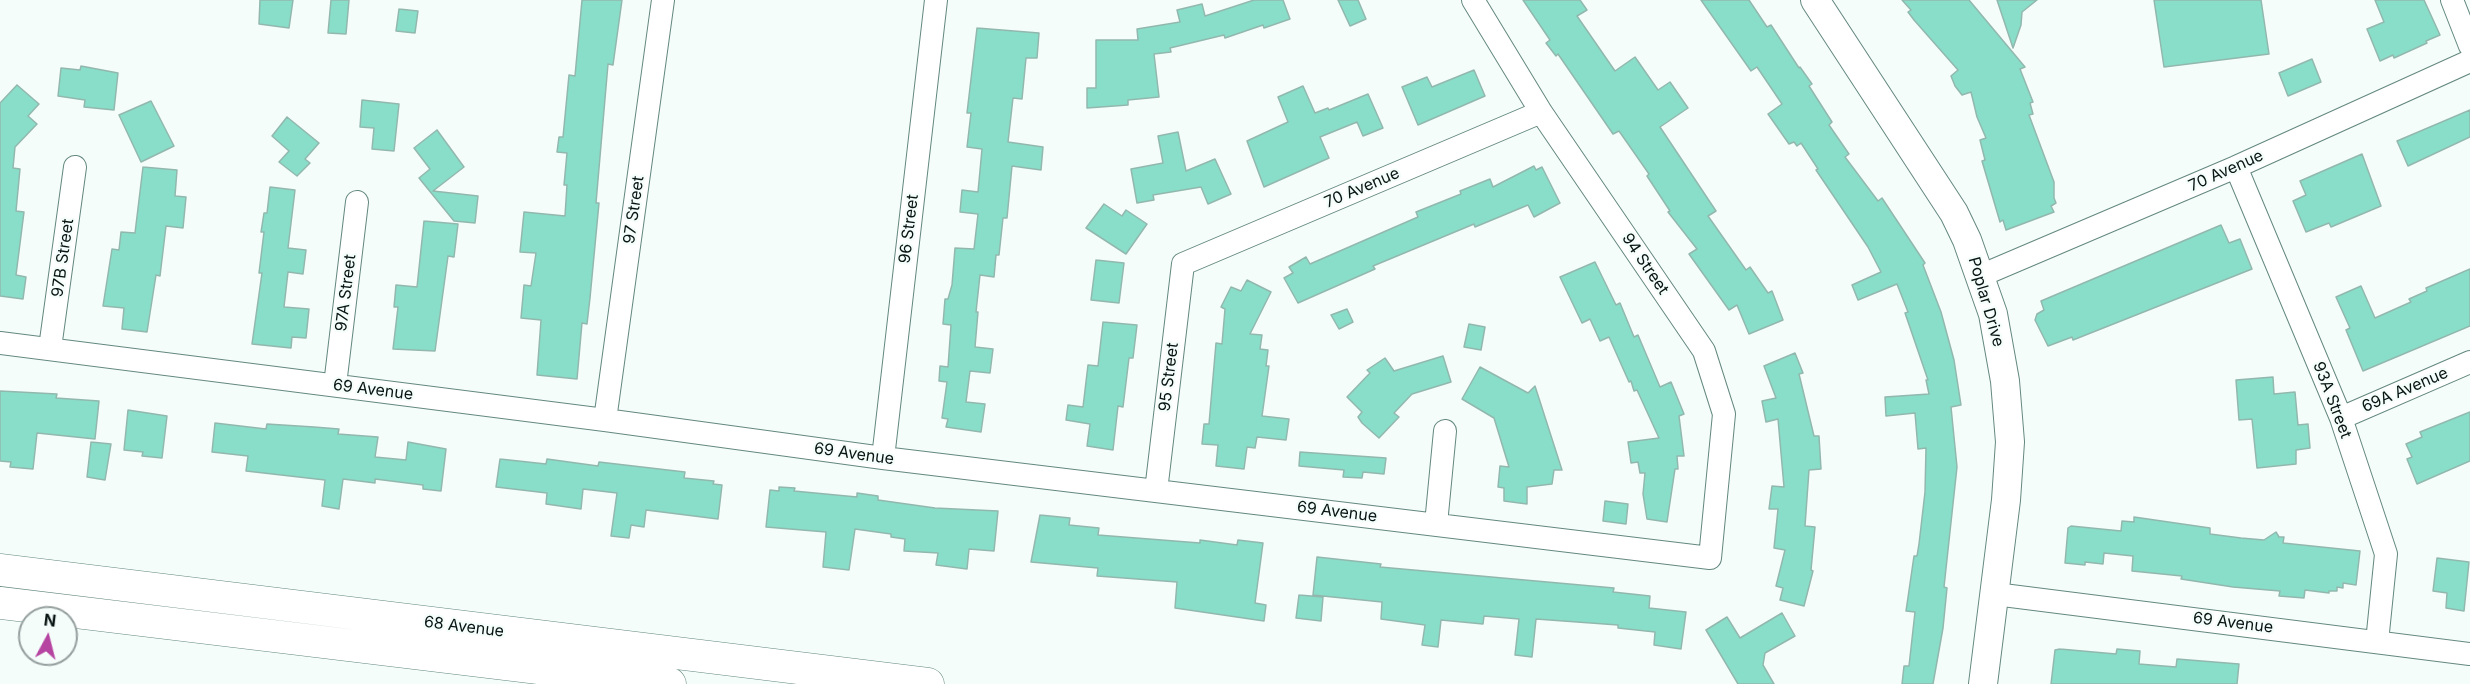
<!DOCTYPE html>
<style>
body{margin:0}
#map{position:relative;width:2470px;height:684px;overflow:hidden;background:#f5fdfb;font-family:Inter,sans-serif}
canvas{display:block}
.north{position:absolute;left:18px;top:606px;width:60px;height:60px;box-sizing:border-box;background:#f5fdfb;border:2px solid #96a09e;border-radius:50%;rotate:7deg;font-size:16px;font-weight:700;line-height:24px;text-align:center;color:#071512}
.north::after{content:'';display:block;margin:auto;width:21px;height:27px;background:#b645a1;clip-path:polygon(50% 0,100% 100%,50% 72%,0 100%)}
</style>
<div id="map">
<canvas width="2470" height="684"></canvas>
<div class="north">N</div>
</div>
<script>
const ctx = document.querySelector('canvas').getContext('2d');
ctx.lineJoin = 'round';
function fill(path, color) { ctx.fillStyle = color; ctx.fill(path, 'evenodd'); }
const toPath = rows => new Path2D(rows.map(r => 'M' + r).join(''));
function trace(path, color, width, dash) { ctx.strokeStyle = color; ctx.lineWidth = width; ctx.lineCap = dash ? 'butt' : 'round'; ctx.setLineDash(dash || []); ctx.stroke(path); }
function drawText(font, color, halo, rows, align = 'center') {
  ctx.font = font + ' Inter,sans-serif'; ctx.lineWidth = 4.5; ctx.setLineDash([]); ctx.textBaseline = 'middle'; ctx.strokeStyle = halo; ctx.fillStyle = color; for (const [text, x, y, turn = 0] of rows) {
    ctx.save(); ctx.translate(x, y); ctx.rotate((+turn || 0) * Math.PI / 180); ctx.textAlign = isNaN(turn) ? turn : align; if (halo) ctx.strokeText(text, 0, 0); ctx.fillText(text, 0, 0); ctx.restore();
  }
}
const building = toPath([
 [260,0,293,0,289,28,259,24,260,0],
 [331,0,349,0,346,34,328,33,331,0],
 [582,0,622,0,613,65,608,64,596,203,599,203,590,298,587,324,582,323,577,379,537,375,541,320,521,318,524,285,531,286,536,253,520,252,524,212,565,216,567,185,564,185,567,153,557,152,559,137,563,137,569,75,575,76,582,0],
 [1254,0,1283,0,1290,19,1264,28,1263,25,1225,38,1224,35,1170,48,1171,52,1154,54,1159,97,1128,100,1128,105,1087,108,1087,88,1096,88,1096,40,1138,40,1137,29,1180,22,1177,10,1202,4,1205,16,1254,0],
 [1338,0,1358,0,1366,19,1350,26,1338,0],
 [1523,0,1580,0,1587,10,1577,16,1615,71,1635,57,1658,90,1670,82,1688,108,1660,127,1716,211,1708,216,1746,270,1750,267,1768,293,1772,291,1783,320,1749,334,1737,305,1729,310,1689,254,1697,249,1668,212,1670,211,1647,176,1649,174,1619,131,1613,134,1558,54,1556,56,1546,43,1550,40,1523,0],
 [1701,0,1749,0,1767,27,1771,25,1799,68,1800,67,1812,84,1809,86,1832,122,1829,125,1849,154,1845,157,1878,201,1882,198,1925,263,1923,265,1941,312,1954,360,1961,405,1951,407,1957,467,1944,587,1947,588,1943,628,1933,684,1902,684,1904,666,1909,666,1915,612,1906,611,1914,556,1917,556,1919,544,1925,492,1926,448,1918,449,1915,413,1886,416,1885,397,1929,394,1926,380,1928,380,1905,313,1908,312,1897,284,1858,300,1852,285,1881,272,1868,247,1816,170,1818,169,1801,143,1797,146,1794,142,1789,144,1768,114,1782,104,1757,67,1751,71,1701,0],
 [1902,0,1969,0,2025,67,2020,69,2033,102,2030,103,2033,114,2029,115,2054,182,2054,198,2056,203,2051,206,2054,212,2006,230,2003,220,2000,222,1982,161,1985,160,1980,140,1986,138,1977,117,1971,92,1962,95,1955,86,1951,76,1958,70,1914,20,1908,12,1911,10,1902,0],
 [1997,0,2037,0,2022,12,2021,25,2013,48,1997,0],
 [2154,0,2261,0,2269,54,2164,67,2154,0],
 [2375,0,2424,0,2440,35,2426,41,2427,43,2394,58,2393,55,2380,61,2367,29,2384,22,2375,0],
 [399,9,418,11,415,33,396,31,399,9],
 [977,28,1039,33,1037,58,1026,58,1022,99,1013,98,1008,142,1043,147,1041,170,1012,166,1007,218,1003,218,999,255,996,255,994,277,980,275,976,312,978,312,975,347,993,349,990,373,970,371,966,402,985,404,981,432,946,427,948,419,942,418,947,382,939,381,940,366,948,367,951,325,943,324,945,299,948,299,952,285,955,248,974,249,978,214,960,212,962,190,978,192,982,149,967,147,971,113,967,113,977,28],
 [2312,59,2321,82,2288,96,2279,73,2312,59],
 [81,66,118,73,114,110,84,107,85,100,58,96,61,68,80,70,81,66],
 [1474,70,1485,96,1418,125,1402,87,1427,77,1432,87,1474,70],
 [17,85,39,104,28,116,37,124,15,147,13,168,20,169,16,211,24,212,16,275,26,277,23,299,0,296,0,103,17,85],
 [1303,86,1315,113,1328,108,1329,110,1368,94,1383,128,1363,136,1357,122,1320,137,1329,158,1264,187,1247,141,1288,122,1278,97,1303,86],
 [362,100,399,104,394,151,372,149,374,128,360,127,362,100],
 [151,101,174,146,141,162,119,115,151,101],
 [2470,110,2470,137,2408,166,2397,141,2470,110],
 [287,117,319,143,305,159,310,163,297,176,279,162,289,151,272,136,287,117],
 [437,130,464,167,433,191,478,196,475,223,454,221,419,178,430,169,414,148,437,130],
 [1178,132,1186,171,1215,159,1231,194,1208,204,1201,187,1153,195,1154,200,1137,203,1131,169,1163,163,1158,136,1178,132],
 [2362,154,2381,206,2331,227,2329,223,2306,232,2293,201,2306,195,2300,181,2362,154],
 [1534,166,1536,170,1542,167,1560,203,1534,217,1528,205,1475,227,1474,224,1373,266,1375,269,1298,303,1284,278,1293,273,1289,267,1306,257,1310,264,1418,217,1416,212,1461,194,1460,191,1490,179,1493,187,1534,166],
 [143,167,177,170,175,196,186,197,183,228,166,226,160,276,156,275,147,332,122,329,124,308,103,306,112,249,119,250,121,232,135,233,143,167],
 [270,187,295,190,288,248,306,250,303,274,288,272,284,307,309,309,306,338,292,337,291,348,252,344,262,273,259,273,264,232,261,232,264,213,267,213,270,187],
 [1104,204,1122,216,1126,210,1147,224,1126,254,1086,228,1104,204],
 [424,221,458,224,454,257,448,256,435,351,393,349,398,307,394,307,396,285,417,287,424,221],
 [2221,225,2229,243,2240,239,2252,269,2073,340,2072,337,2048,346,2035,320,2037,314,2044,310,2041,301,2221,225],
 [1096,260,1124,263,1119,303,1091,300,1096,260],
 [1595,262,1616,305,1620,303,1634,337,1638,335,1660,387,1671,382,1684,414,1679,416,1684,456,1677,456,1678,469,1675,469,1667,522,1647,519,1643,494,1645,473,1640,473,1638,462,1631,463,1628,442,1659,438,1637,390,1634,391,1631,381,1629,382,1609,337,1600,341,1590,319,1582,323,1560,277,1595,262],
 [2470,269,2470,326,2363,371,2346,330,2350,328,2336,297,2361,286,2375,318,2411,302,2409,299,2427,291,2426,288,2470,269],
 [1247,280,1271,292,1250,334,1262,335,1260,349,1268,350,1266,366,1269,366,1262,416,1289,419,1286,440,1257,437,1255,448,1247,447,1244,469,1216,466,1218,445,1202,444,1204,424,1209,424,1216,343,1222,344,1225,309,1221,307,1231,287,1241,291,1247,280],
 [1347,309,1353,322,1339,329,1331,315,1347,309],
 [1103,322,1137,325,1133,358,1129,358,1123,407,1118,406,1113,450,1087,446,1090,424,1066,420,1068,405,1083,407,1088,365,1098,366,1103,322],
 [1469,324,1485,327,1481,350,1464,347,1469,324],
 [1795,353,1803,373,1799,374,1814,436,1819,436,1821,469,1809,470,1805,526,1815,527,1811,570,1813,571,1804,606,1780,600,1783,588,1776,586,1785,550,1774,548,1778,509,1769,509,1772,486,1784,487,1778,419,1766,422,1762,401,1776,398,1764,366,1795,353],
 [1443,356,1451,382,1412,394,1394,413,1399,417,1379,438,1362,423,1358,417,1362,412,1347,397,1370,373,1367,370,1385,358,1394,371,1443,356],
 [1480,367,1528,393,1535,386,1562,470,1554,470,1552,484,1527,487,1527,504,1504,501,1504,488,1498,487,1500,466,1509,467,1494,418,1462,399,1480,367],
 [2273,377,2274,394,2295,392,2298,425,2308,424,2310,448,2296,450,2296,464,2257,468,2252,419,2239,420,2236,380,2273,377],
 [0,391,57,394,56,398,99,401,95,439,37,433,33,469,10,467,11,462,0,461,0,391],
 [128,410,167,416,162,458,142,456,143,452,124,450,128,410],
 [2470,412,2470,461,2417,484,2407,459,2412,457,2406,444,2422,437,2420,432,2470,412],
 [215,423,266,429,267,424,314,427,339,429,338,434,378,437,375,457,406,460,408,442,446,449,441,491,423,489,423,485,375,479,375,483,343,479,339,509,322,506,325,480,246,471,248,456,212,452,215,423],
 [91,442,111,444,105,480,87,477,91,442],
 [1300,452,1386,458,1384,474,1363,472,1362,478,1343,477,1344,470,1299,466,1300,452],
 [500,459,546,464,547,459,598,466,599,462,685,472,684,478,714,481,713,484,722,485,718,519,646,510,644,527,631,525,629,538,611,536,617,493,583,489,581,509,546,504,547,493,496,487,500,459],
 [779,487,795,488,794,491,857,497,857,493,878,496,878,500,935,508,998,511,994,551,969,549,967,569,936,565,938,553,904,551,905,539,891,537,891,534,855,529,849,570,823,567,826,532,766,527,770,490,779,491,779,487],
 [1605,501,1628,504,1626,524,1603,521,1605,501],
 [1040,515,1070,518,1069,525,1099,528,1098,535,1200,543,1200,540,1237,545,1238,540,1263,543,1255,603,1266,605,1264,621,1175,608,1177,582,1097,576,1098,568,1031,562,1040,515],
 [2134,517,2210,528,2210,534,2241,538,2264,540,2276,532,2279,537,2284,537,2283,543,2360,551,2356,585,2343,583,2343,588,2337,587,2337,591,2329,591,2329,593,2305,590,2304,598,2279,596,2280,591,2233,587,2181,579,2182,576,2132,571,2133,556,2104,553,2103,564,2085,562,2085,565,2065,563,2068,528,2071,526,2121,531,2122,521,2134,522,2134,517],
 [1317,557,1381,564,1380,567,1614,588,1613,592,1650,596,1649,608,1686,612,1681,649,1654,645,1655,632,1618,628,1618,625,1536,619,1532,657,1515,655,1519,619,1484,616,1483,624,1441,620,1438,647,1422,645,1425,625,1381,619,1382,602,1313,595,1317,557],
 [2437,558,2469,562,2464,611,2446,608,2447,593,2433,591,2437,558],
 [1299,595,1323,597,1321,621,1296,618,1299,595],
 [1782,613,1795,636,1765,653,1763,665,1774,684,1738,684,1706,630,1727,617,1740,638,1782,613],
 [2060,649,2116,654,2117,649,2140,651,2139,664,2176,667,2177,659,2239,664,2237,684,2051,684,2055,650,2060,649]
]);
fill(building, '#88dec9');
trace(building, '#92b8ae', 1.5);
const minor = toPath([
 [2452,0,2470,46],
 [2236,167,2341,418,2386,554,2377,642],
 [1980,276,2236,167,2470,61],
 [0,343,605,420,883,458,1710,558,1724,414,1704,351,1541,112,1473,0],
 [50,348,75,167],
 [335,385,357,202],
 [2341,418,2470,362],
 [605,420,663,0],
 [883,458,936,0],
 [1156,491,1183,264,1541,112],
 [1436,524,1445,431],
 [1995,594,2470,654]
]);
const tertiary = toPath([
 [1815,0,1954,213,1967,240,1993,314,2005,381,2010,442,2006,500,1983,684]
]);
const secondary = toPath([
 [0,570,928,684],
 [0,603,670,684]
]);
trace(minor, '#64887f', 24);
trace(tertiary, '#64887f', 30);
trace(secondary, '#64887f', 33);
trace(minor, '#fff', 22);
trace(tertiary, '#fff', 28);
trace(secondary, '#fff', 32);
drawText('16px', '#071512', '#f5fdfb', [
 ["70 Avenue",2226,171,-24],
 ["70 Avenue",1362,188,-23],
 ["97 Street",634,210,-82],
 ["96 Street",909,229,-83],
 ["97B Street",63,258,-82],
 ["94 Street",1645,264,56],
 ["97A Street",346,293,-83],
 ["Poplar Drive",1986,302,74],
 ["95 Street",1169,377,-83],
 ["69 Avenue",373,390,7],
 ["69A Avenue",2405,390,-23],
 ["93A Street",2332,400,69],
 ["69 Avenue",854,454,8],
 ["69 Avenue",1337,512,7],
 ["69 Avenue",2233,623,7],
 ["68 Avenue",464,627,7]
]);
</script>
